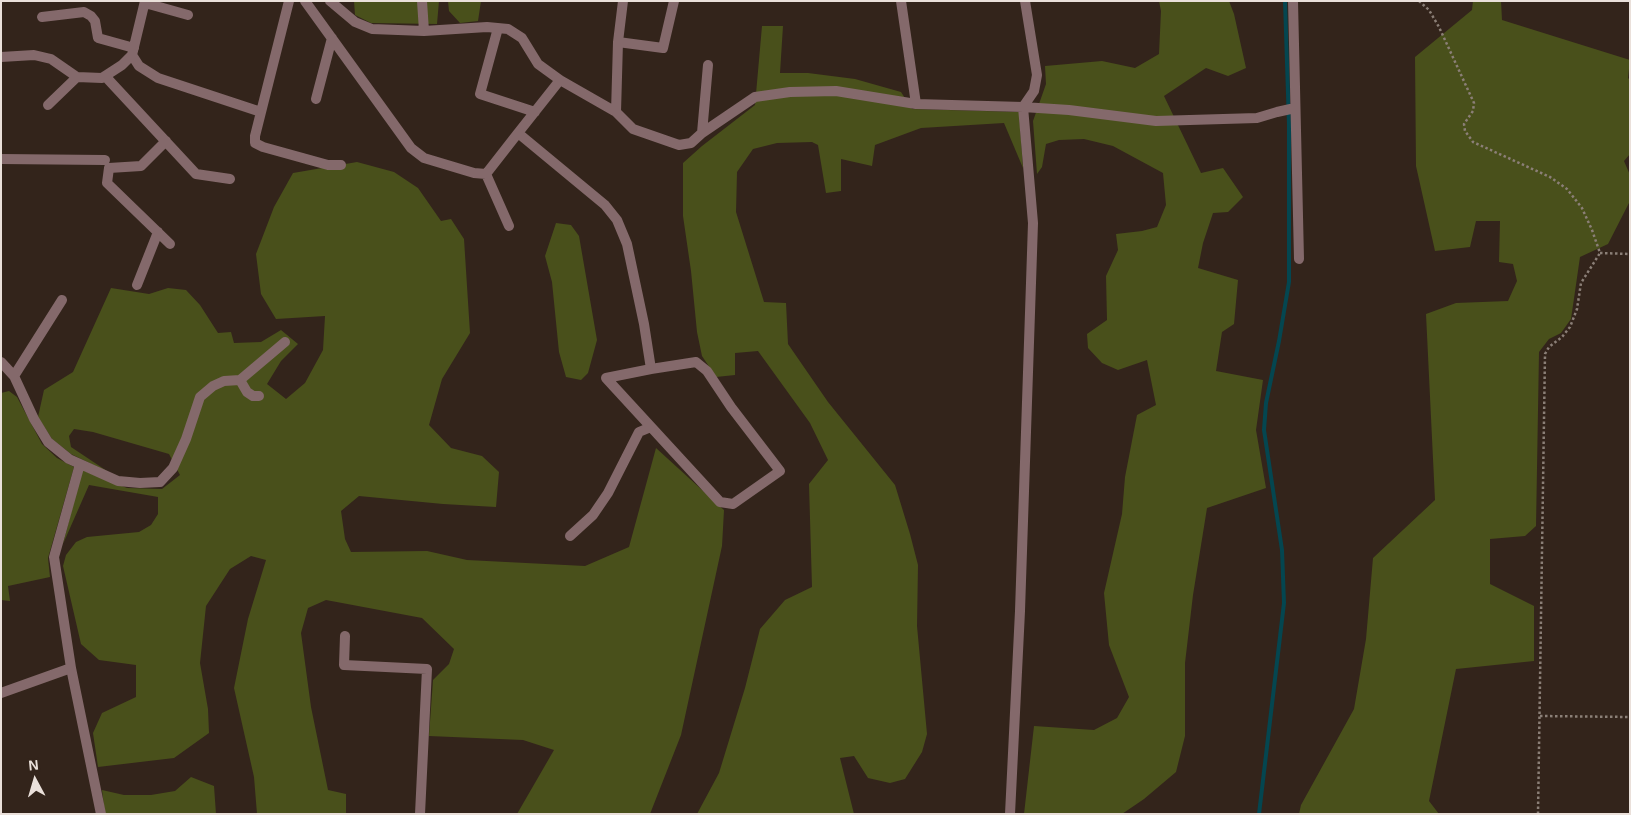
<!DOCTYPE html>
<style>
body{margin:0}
#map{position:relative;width:1631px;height:815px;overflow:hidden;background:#33241b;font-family:Arial,sans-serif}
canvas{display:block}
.frame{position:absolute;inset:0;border:2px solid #eae0da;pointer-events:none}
.north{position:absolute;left:10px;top:755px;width:50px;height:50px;-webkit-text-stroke:4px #33241b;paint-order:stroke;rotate:354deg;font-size:14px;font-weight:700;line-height:20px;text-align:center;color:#eae0da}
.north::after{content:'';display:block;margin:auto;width:18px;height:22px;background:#eae0da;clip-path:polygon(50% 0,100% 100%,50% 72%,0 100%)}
</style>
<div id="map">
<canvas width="1631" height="815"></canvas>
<div class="frame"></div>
<div class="north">N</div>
</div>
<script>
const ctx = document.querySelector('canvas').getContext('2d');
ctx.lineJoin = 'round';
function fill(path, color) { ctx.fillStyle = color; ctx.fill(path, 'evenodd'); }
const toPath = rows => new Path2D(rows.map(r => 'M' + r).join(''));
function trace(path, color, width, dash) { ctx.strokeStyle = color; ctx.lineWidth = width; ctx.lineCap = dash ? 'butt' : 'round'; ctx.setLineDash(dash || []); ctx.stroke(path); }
fill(toPath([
 [354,1,439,1,437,24,371,23,355,15],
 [448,1,481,1,478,21,460,23,449,11],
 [1159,1,1229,1,1234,14,1246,68,1228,76,1206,68,1164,96,1201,173,1223,168,1243,197,1228,212,1213,213,1203,243,1198,268,1238,280,1234,324,1222,332,1216,371,1263,380,1256,430,1266,488,1207,508,1193,595,1185,663,1185,736,1176,772,1144,799,1122,814,1024,814,1034,726,1094,730,1117,718,1129,697,1109,645,1104,593,1122,514,1125,477,1137,415,1156,405,1147,360,1118,370,1102,363,1088,348,1087,334,1107,320,1106,276,1118,250,1116,234,1142,231,1157,227,1166,205,1163,173,1113,146,1084,139,1059,140,1046,144,1042,167,1037,174,1033,121,1046,84,1045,66,1102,61,1135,68,1159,54,1161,11],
 [1473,1,1501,1,1502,20,1630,60,1628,78,1630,80,1630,154,1624,161,1630,175,1630,201,1608,244,1580,257,1571,319,1561,333,1549,339,1539,352,1536,526,1525,536,1490,539,1490,584,1534,606,1534,661,1456,669,1429,801,1439,814,1299,814,1301,805,1354,709,1366,639,1373,558,1435,500,1426,314,1456,303,1508,301,1517,281,1513,264,1499,262,1500,221,1476,221,1470,247,1435,251,1416,166,1415,57,1472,10],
 [762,26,783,26,780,73,808,73,855,79,901,92,912,109,1019,112,1023,168,1004,123,921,128,875,145,872,166,841,159,841,191,826,193,818,145,812,142,777,143,753,149,737,172,736,212,764,302,786,303,788,344,828,402,895,485,910,534,918,565,917,626,927,734,922,752,905,779,890,783,868,778,854,756,840,758,854,814,697,814,719,773,745,688,760,629,785,600,812,587,809,484,828,460,810,423,758,351,735,353,735,375,716,377,702,356,697,332,691,271,683,216,683,163,702,146,755,105],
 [357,162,394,172,418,188,441,221,451,219,464,239,470,333,442,379,429,425,451,448,482,456,499,472,496,507,443,504,359,496,341,511,345,539,351,552,427,551,467,560,585,566,629,547,656,448,724,510,722,546,681,735,650,814,517,814,554,750,523,740,429,736,433,680,449,664,454,649,422,618,326,600,308,608,301,633,311,707,328,790,346,794,346,814,257,814,254,777,234,688,248,619,266,560,251,556,230,569,206,606,200,663,208,709,209,733,174,758,98,767,93,733,102,713,136,697,136,665,99,660,81,644,63,566,66,555,76,542,87,537,139,532,151,525,158,514,158,497,89,485,63,544,82,470,127,488,162,489,180,475,169,454,93,432,74,429,69,436,71,447,110,473,71,454,52,439,38,417,44,390,73,372,111,288,149,294,168,288,186,290,200,305,218,333,231,332,234,343,261,342,281,330,298,344,281,361,267,384,286,399,305,383,323,350,325,316,276,319,261,294,256,254,274,207,293,173],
 [556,223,571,225,579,236,597,340,588,373,581,380,566,377,559,352,552,282,545,256],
 [9,391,17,397,42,444,57,458,74,467,48,558,50,577,8,586,10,601,1,600,1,393],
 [191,777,214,786,216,814,105,814,102,790,124,795,151,795,175,791]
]), '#49501b');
trace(toPath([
 [1259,814,1284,603,1282,550,1264,430,1266,403,1279,341,1289,282,1289,125,1285,1]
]), '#044650', 4);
trace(toPath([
 [1419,1,1429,10,1439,27,1474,103,1473,111,1464,124,1465,131,1473,142,1550,177,1567,189,1582,208,1592,230,1600,253],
 [1600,253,1630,254],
 [1540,716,1630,717],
 [1538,814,1545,354,1549,347,1562,337,1570,327,1577,309,1581,283,1600,253]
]), '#8b7f77', 2.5, [2.5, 2.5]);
trace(toPath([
 [289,1,255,136,255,143,263,147,328,165,341,165],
 [305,1,411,148,424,158,474,173,486,174,509,226],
 [330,1,355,22,372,29,424,31,487,27,508,29,522,38,538,64,560,80,616,112,633,129,679,145,691,143,702,133,708,65],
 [422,1,424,31],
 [901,1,916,104],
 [1293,1,1299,259],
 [145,3,188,15],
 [42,17,84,12,91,16,95,21,98,38,134,48],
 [498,28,480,94,535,112],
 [618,42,663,48,674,1],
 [132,55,139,66,158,78,261,112],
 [1,57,34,55,51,59,77,77],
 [105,76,196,174,230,179],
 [560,80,518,133,605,205,617,220,627,244,644,324,651,369,696,362,707,371,731,407,780,471,733,504,720,502,606,378,651,369],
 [316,99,332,38],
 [48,105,77,77,102,78,122,65,132,55,145,1],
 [616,112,618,42,623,1],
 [702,133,755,97,790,92,836,91,916,104,1023,107,1069,110,1156,121,1257,118,1277,112,1295,108],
 [166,141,141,166,109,168,107,183,170,244],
 [1,159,105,160],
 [486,174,518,133],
 [137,285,158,232],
 [1,362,14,376,62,300],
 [14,376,34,419,48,442,69,459,118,481,140,483,160,482,173,468,186,439,200,397,213,386,224,381,240,380,285,342],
 [240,380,247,392,253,396,259,396],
 [80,464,54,557,71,668,101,814],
 [570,536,593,515,608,493,639,432,651,427],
 [345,636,344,665,427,669,420,814],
 [1,693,71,668],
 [1010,814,1020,611,1033,223,1023,107,1034,91,1037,75,1025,1]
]), '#84696b', 10);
</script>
